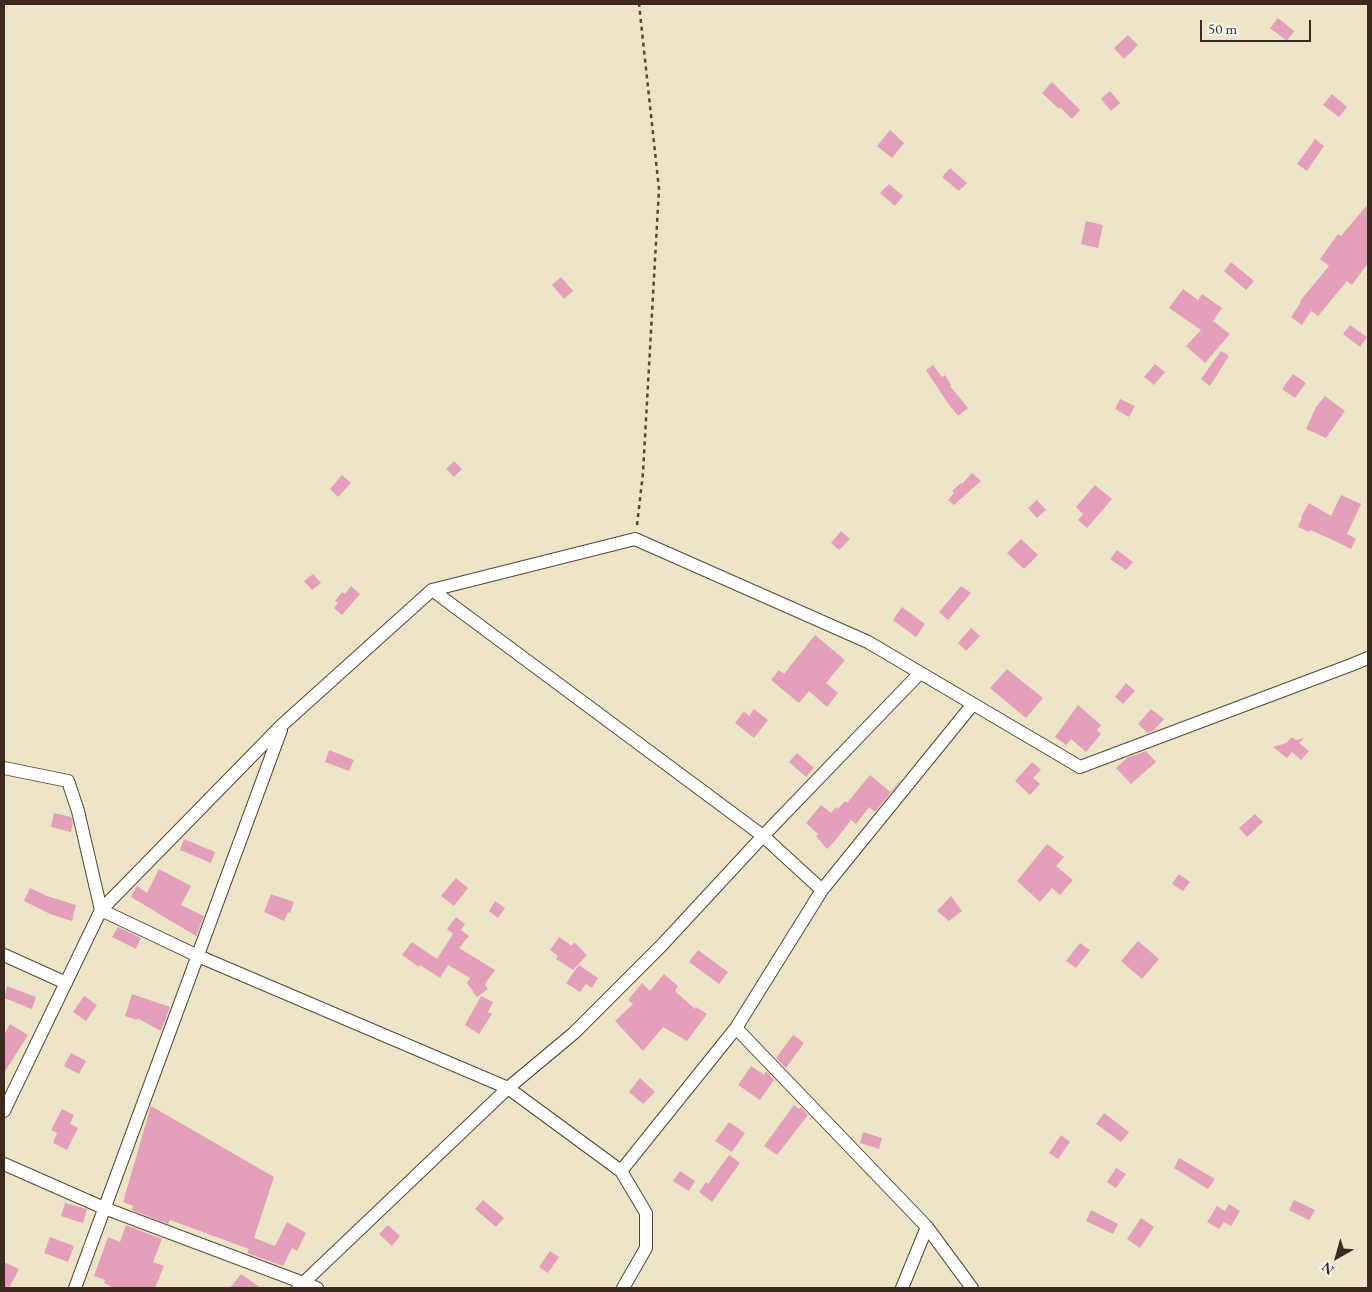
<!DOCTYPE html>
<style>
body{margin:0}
#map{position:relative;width:1372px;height:1292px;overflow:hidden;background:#ece4c7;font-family:"EB Garamond",serif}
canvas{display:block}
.frame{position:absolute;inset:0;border:5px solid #3b2a1e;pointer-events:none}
.north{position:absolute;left:1312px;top:1232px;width:50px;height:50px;-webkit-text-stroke:4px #f6f6f2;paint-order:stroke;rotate:218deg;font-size:14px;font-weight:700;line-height:20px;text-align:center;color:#3b2a1e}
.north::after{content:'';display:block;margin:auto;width:18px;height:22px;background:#3b2a1e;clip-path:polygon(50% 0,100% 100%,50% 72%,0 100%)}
.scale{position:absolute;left:1200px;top:20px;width:111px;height:22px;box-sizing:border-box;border:2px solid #3b2a1e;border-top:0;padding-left:6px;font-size:15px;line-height:18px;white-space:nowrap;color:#3b2a1e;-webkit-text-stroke:4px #f6f6f2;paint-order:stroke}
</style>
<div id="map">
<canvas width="1372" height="1292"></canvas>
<div class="frame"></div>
<div class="north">N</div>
<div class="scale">50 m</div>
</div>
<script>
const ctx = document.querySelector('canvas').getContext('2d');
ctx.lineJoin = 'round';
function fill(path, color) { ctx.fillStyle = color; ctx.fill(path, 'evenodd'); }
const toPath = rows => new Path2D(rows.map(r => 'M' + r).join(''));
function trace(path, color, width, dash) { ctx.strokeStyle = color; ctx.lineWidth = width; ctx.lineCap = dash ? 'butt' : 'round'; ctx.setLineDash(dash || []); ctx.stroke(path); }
fill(toPath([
 [1278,18,1294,31,1287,41,1270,28],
 [1128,35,1138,45,1124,59,1114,48],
 [1052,82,1080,110,1072,119,1060,107,1059,109,1042,93],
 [1110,91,1120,103,1111,111,1101,99],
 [1332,94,1347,107,1339,117,1323,105],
 [890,130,904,143,892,158,877,146],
 [1316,138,1316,140,1324,146,1307,171,1297,164],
 [950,168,967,183,959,191,942,177],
 [889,184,903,196,895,206,880,193],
 [1368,204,1368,263,1352,285,1347,281,1318,316,1311,311,1302,325,1291,317,1301,302,1300,301,1329,266,1320,259,1338,234,1341,236],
 [1086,221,1103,225,1098,248,1081,244],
 [1231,262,1254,281,1246,290,1224,271],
 [561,277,573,291,564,299,552,285],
 [1183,289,1198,300,1202,294,1222,308,1213,321,1230,334,1205,363,1186,346,1201,330,1169,308],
 [1350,325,1367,337,1360,347,1343,334],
 [1221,351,1229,356,1210,386,1201,379],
 [1155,364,1165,372,1154,385,1144,377],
 [933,365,942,377,945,375,951,385,950,386,968,408,958,416,947,402,926,370],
 [1293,374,1306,383,1295,398,1282,389],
 [1325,396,1345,411,1326,438,1306,429,1316,407],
 [1120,399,1135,406,1129,417,1115,409],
 [454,461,462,469,454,477,446,469],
 [972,473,981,481,954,505,948,500,954,493,952,491,961,483,962,484],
 [342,475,351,483,338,497,330,489],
 [1095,485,1112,499,1087,528,1078,520,1083,514,1076,507],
 [1341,495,1361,504,1347,534,1356,539,1351,549,1331,539,1310,530,1309,532,1298,527,1302,518,1301,517,1309,503,1331,516],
 [1037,500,1046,510,1037,518,1028,508],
 [841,531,850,539,839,550,831,543],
 [1021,539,1038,555,1024,569,1007,553],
 [1117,550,1133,562,1126,570,1110,559],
 [313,574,321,583,312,590,304,581],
 [351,586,360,594,342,615,334,608,338,603,335,601,342,592,345,594],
 [961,586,971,593,948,620,939,612],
 [902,607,925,624,916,637,893,620],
 [971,628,980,636,966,651,958,643],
 [815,635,845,660,826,683,838,693,827,707,809,691,799,703,771,680,779,670,784,674],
 [1007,669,1043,698,1026,718,990,688],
 [1126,683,1135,691,1123,704,1115,697],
 [1078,705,1101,725,1097,730,1101,734,1086,752,1071,739,1066,745,1055,737],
 [754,709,768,720,754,738,735,723,744,711,749,716],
 [1151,709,1164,719,1154,730,1148,733,1138,724],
 [1292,737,1296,740,1304,738,1299,743,1309,751,1301,760,1292,752,1287,758,1273,747,1286,743],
 [329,750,354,760,349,771,325,762],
 [1146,751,1156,762,1131,784,1116,768,1127,758],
 [797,753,814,768,806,777,789,762],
 [1032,762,1041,770,1033,778,1040,784,1030,795,1015,781],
 [870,775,890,792,905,775,875,812,869,807,856,824,851,820,834,842,827,849,816,836,818,834,806,823,821,805,831,813,836,807,838,809,845,801,847,803],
 [54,813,71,817,73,823,71,832,51,827],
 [1255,814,1263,822,1247,837,1239,828],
 [184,839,215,852,211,863,180,850],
 [1047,844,1064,857,1056,866,1073,880,1060,895,1052,888,1040,902,1017,881],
 [159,869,191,886,181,905,204,916,196,936,131,897,137,886,147,893],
 [1179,874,1190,882,1183,891,1172,884],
 [456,878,468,888,454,906,441,896],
 [30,888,47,896,76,905,72,921,50,914,24,901],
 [271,894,294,902,290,913,288,912,284,921,264,912],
 [951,896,962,911,949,921,937,911],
 [495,901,505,908,498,918,489,911],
 [456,917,465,924,461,930,469,936,459,948,495,970,485,984,488,989,477,997,467,983,470,978,448,965,440,978,420,965,419,967,402,955,412,942,437,959,453,934,447,929],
 [118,927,141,938,136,949,112,937],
 [559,937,572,946,574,942,587,955,573,970,556,959,558,956,550,950],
 [1138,941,1159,959,1142,979,1121,961],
 [1080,943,1090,950,1076,968,1066,961],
 [698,950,728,972,719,984,689,962],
 [579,965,598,978,592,988,586,984,580,992,566,983],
 [664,974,678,986,675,991,695,1009,696,1007,707,1014,687,1041,663,1027,643,1051,615,1021,633,1004,628,1000,642,983,650,991],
 [7,986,36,997,32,1009,4,998],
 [132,994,170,1007,161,1031,137,1018,137,1020,125,1016],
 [84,996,97,1005,86,1021,73,1012],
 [481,996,493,1002,488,1012,492,1014,479,1034,465,1025],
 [10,1024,28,1035,4,1073,4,1035],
 [793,1035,804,1043,786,1068,776,1058],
 [71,1053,86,1061,79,1074,64,1066],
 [751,1066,764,1075,766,1071,774,1080,760,1100,738,1085],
 [640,1078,655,1092,643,1104,629,1092],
 [794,1105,799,1109,801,1107,808,1115,777,1155,764,1146],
 [151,1106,274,1177,254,1238,275,1246,287,1222,306,1233,297,1251,292,1248,283,1266,247,1253,249,1249,170,1220,168,1224,132,1210,133,1206,123,1202],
 [62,1109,74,1115,70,1124,78,1128,67,1150,53,1143,57,1133,51,1130],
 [1104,1113,1129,1132,1121,1142,1096,1124],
 [729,1122,745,1133,732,1152,715,1141],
 [863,1132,882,1138,879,1149,860,1143],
 [1061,1135,1070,1142,1058,1159,1049,1153],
 [729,1155,740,1163,712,1202,699,1192,706,1182,708,1184],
 [1179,1158,1215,1179,1208,1189,1174,1168],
 [1116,1168,1126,1174,1116,1188,1107,1182],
 [680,1171,695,1181,689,1191,673,1181],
 [483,1200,504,1218,496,1227,475,1209],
 [1294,1200,1315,1210,1309,1220,1289,1210],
 [65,1203,87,1209,83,1223,61,1216],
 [1229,1204,1240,1211,1231,1226,1224,1222,1219,1229,1207,1222,1217,1206,1225,1211],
 [1091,1210,1118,1224,1113,1234,1086,1221],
 [1141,1218,1154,1227,1140,1248,1127,1239],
 [126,1225,162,1239,153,1262,164,1266,155,1288,114,1288,104,1283,105,1280,94,1276,108,1237,120,1242],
 [388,1225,400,1236,392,1246,379,1234],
 [50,1237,74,1246,68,1262,44,1253],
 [550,1251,559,1257,548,1273,539,1267],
 [4,1262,19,1269,9,1288,4,1288],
 [241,1274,261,1288,230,1288]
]), '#e39fb9');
const street = toPath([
 [432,590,763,836,822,890],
 [4,768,68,781,78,811,101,910,198,956,508,1088,621,1171,646,1213,646,1248,623,1288],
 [4,955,66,983],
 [736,1028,927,1227,972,1288],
 [4,1111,101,910,282,725,432,590,635,539,868,642,1080,767,1351,665,1368,658],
 [4,1164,104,1208,317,1288],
 [621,1171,736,1028,822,890,973,704],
 [75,1288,281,730],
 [298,1288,508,1088,574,1033,662,945,763,836,920,673],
 [902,1288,927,1227]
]);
trace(street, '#564637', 14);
trace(toPath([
 [637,525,643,473,659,189,639,4]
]), '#564637', 2.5, [4, 4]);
trace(street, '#fff', 12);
</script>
